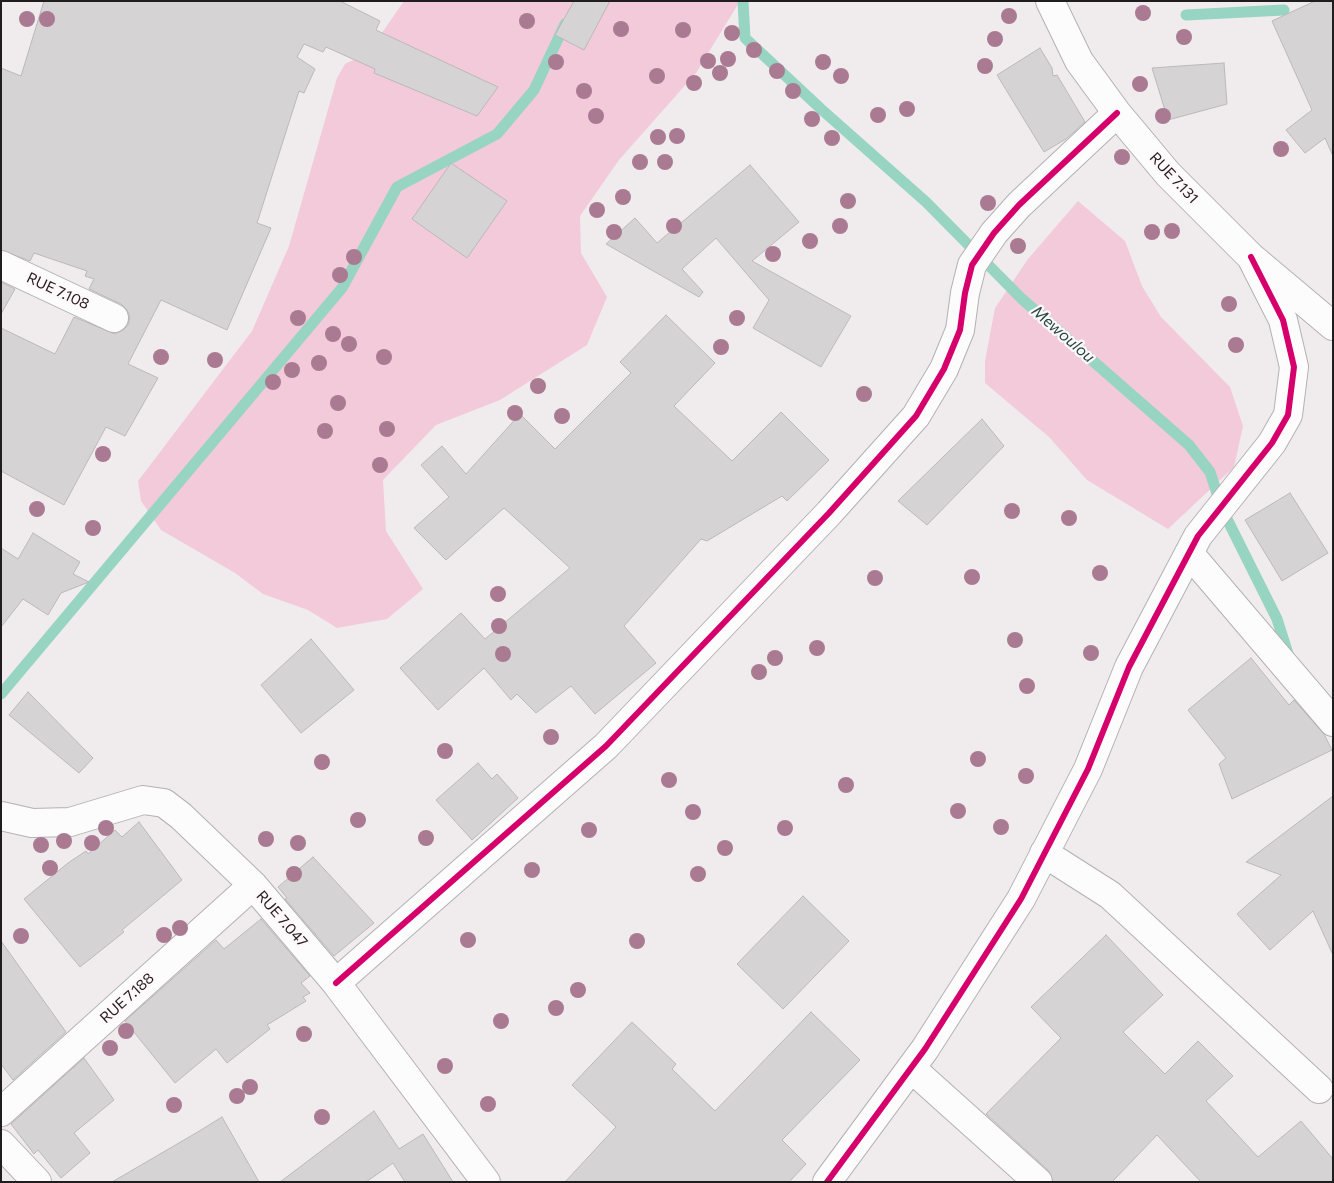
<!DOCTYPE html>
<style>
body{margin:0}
#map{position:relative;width:1334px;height:1183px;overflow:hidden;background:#f0eced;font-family:Commissioner,sans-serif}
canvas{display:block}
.frame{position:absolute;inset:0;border:2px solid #1f1d1d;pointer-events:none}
</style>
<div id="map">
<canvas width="1334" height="1183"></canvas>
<div class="frame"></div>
</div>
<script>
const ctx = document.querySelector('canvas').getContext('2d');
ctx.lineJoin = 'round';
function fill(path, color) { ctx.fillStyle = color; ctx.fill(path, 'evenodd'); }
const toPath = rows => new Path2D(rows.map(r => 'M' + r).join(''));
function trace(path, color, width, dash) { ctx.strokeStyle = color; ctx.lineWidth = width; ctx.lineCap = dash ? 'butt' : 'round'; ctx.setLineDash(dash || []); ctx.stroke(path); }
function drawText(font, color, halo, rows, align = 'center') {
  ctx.font = font + ' Commissioner,sans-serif'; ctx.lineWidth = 4.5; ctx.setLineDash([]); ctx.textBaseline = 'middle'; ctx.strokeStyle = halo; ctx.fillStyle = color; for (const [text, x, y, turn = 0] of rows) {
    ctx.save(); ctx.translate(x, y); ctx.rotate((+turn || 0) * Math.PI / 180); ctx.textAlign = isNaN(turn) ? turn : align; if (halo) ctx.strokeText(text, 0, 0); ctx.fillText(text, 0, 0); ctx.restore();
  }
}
fill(toPath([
 [404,1,740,1,696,73,619,160,580,216,581,253,607,297,587,345,500,400,436,425,383,480,386,531,423,589,387,619,337,628,308,610,263,594,235,573,161,530,141,501,138,481,252,331,289,246,337,78,345,64,368,53],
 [1078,201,1125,241,1142,286,1161,317,1230,387,1243,426,1234,467,1168,529,1087,480,1049,437,985,383,985,361,995,308,1028,259]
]), '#f3cada');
trace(toPath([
 [743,1,745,38,821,109,926,202,1022,299,1189,445,1210,472,1222,509,1277,619,1289,657],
 [1186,15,1284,10],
 [1,694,342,288,397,187,497,134,534,90,565,24]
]), '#97d4c2', 11);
const building = toPath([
 [44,1,340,1,380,21,376,30,498,87,477,116,374,73,375,69,326,47,323,52,304,44,297,57,315,69,304,93,299,91,257,223,271,228,227,330,161,300,128,364,158,378,125,436,106,427,64,505,1,471,1,328,55,354,74,317,115,334,123,330,128,325,130,317,127,310,121,304,89,289,94,279,85,276,87,271,34,253,30,261,1,250,1,68,21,76,44,1],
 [574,1,610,1,584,50,555,35,574,1],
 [1315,1,1333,1,1333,156,1325,138,1305,153,1286,130,1312,110,1272,21,1315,1],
 [1040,48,1052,68,1053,76,1057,75,1085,122,1066,139,1044,152,997,75,1040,48],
 [1224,63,1227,104,1168,120,1152,68,1224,63],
 [451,163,507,201,467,258,412,219,451,163],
 [750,165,799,222,752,261,851,316,821,367,753,328,769,300,716,238,682,269,703,292,699,297,606,244,635,218,657,243,750,165],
 [1,282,15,289,1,314,1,282],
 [666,315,715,363,674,406,732,461,781,412,829,460,787,501,782,496,707,541,701,539,624,626,656,663,595,714,571,686,536,713,517,694,511,700,484,668,438,710,400,668,461,613,485,639,570,568,504,508,446,560,414,528,449,497,421,465,442,446,466,474,520,414,555,449,631,373,620,362,666,315],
 [982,419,1004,446,927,525,898,501,982,419],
 [1290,493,1328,553,1282,581,1245,520,1290,493],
 [33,533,80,562,73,574,89,582,61,593,48,615,23,599,1,627,1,548,18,559,33,533],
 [311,639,354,690,301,733,261,685,311,639],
 [1251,658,1289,705,1294,700,1324,734,1332,750,1232,799,1219,764,1226,758,1188,710,1251,658],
 [28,692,93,758,79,773,9,715,28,692],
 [478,763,492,779,497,774,518,798,472,840,436,800,478,763],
 [1333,796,1333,955,1313,911,1270,950,1237,914,1281,875,1246,862,1333,796],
 [139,822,182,880,122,930,124,932,80,967,24,899,68,863,86,851,88,854,115,830,122,837,139,822],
 [313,857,374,923,334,956,285,899,287,898,278,887,313,857],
 [803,896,849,941,783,1009,737,964,803,896],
 [261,919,310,976,301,983,310,993,303,997,306,1001,267,1025,270,1029,227,1063,216,1049,175,1083,125,1021,216,940,224,949,261,919],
 [1106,935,1163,995,1123,1032,1165,1074,1198,1041,1233,1076,1206,1101,1258,1157,1301,1121,1333,1159,1333,1182,1201,1182,1157,1135,1112,1182,1053,1182,1048,1170,986,1114,1061,1038,1031,1007,1106,935],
 [1,941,66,1032,13,1080,1,1064,1,941],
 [811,1012,860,1060,782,1140,806,1164,789,1182,565,1182,616,1127,572,1085,632,1022,676,1064,672,1069,715,1111,811,1012],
 [84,1058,114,1100,74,1133,90,1153,61,1178,38,1150,34,1154,11,1124,84,1058],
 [374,1111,399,1149,423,1134,453,1182,405,1182,393,1163,366,1182,280,1182,374,1111],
 [222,1117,259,1182,112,1182,196,1133,222,1117]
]);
fill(building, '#d6d3d4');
trace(building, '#bcb8b9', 1);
const street = toPath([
 [1050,1,1079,61,1117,113,1168,174,1251,257,1333,326],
 [1,265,114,318],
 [1189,553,1333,722],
 [1,816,32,823,70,822,143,800,164,803,181,816,253,885,336,983,486,1182],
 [1044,853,1110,895,1319,1089],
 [336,983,606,746,829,513,916,416,944,369,960,330,965,293,972,265,994,233,1019,205,1117,113],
 [911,1068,1038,1182],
 [1,1112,253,885],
 [1,1144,37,1182],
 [827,1182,925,1049,1021,899,1088,769,1129,667,1198,536,1272,443,1288,415,1294,367,1283,320,1251,257]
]);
trace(street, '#b4b1b2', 30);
trace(street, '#fdfcfc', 28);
trace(toPath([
 [336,983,606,746,829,513,916,416,944,369,960,330,965,293,972,265,994,233,1019,205,1117,113],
 [827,1182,925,1049,1021,899,1088,769,1129,667,1198,536,1272,443,1288,415,1294,367,1283,320,1251,257]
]), '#d6006c', 6);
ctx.fillStyle = '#a97a91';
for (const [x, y] of [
 [1143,13],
 [1009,16],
 [27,19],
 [47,19],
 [527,21],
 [621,29],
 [683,30],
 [732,33],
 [1184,37],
 [995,39],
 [754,50],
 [728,59],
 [708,61],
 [556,62],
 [823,62],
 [985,66],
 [777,71],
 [720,73],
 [657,76],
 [841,76],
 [694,83],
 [1140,84],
 [584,91],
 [793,91],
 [907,109],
 [878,115],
 [596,116],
 [1163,116],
 [812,119],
 [677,136],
 [658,137],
 [832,138],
 [1281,149],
 [1122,157],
 [640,162],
 [665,162],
 [623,197],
 [848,201],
 [988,203],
 [597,210],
 [674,226],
 [840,226],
 [1172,231],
 [614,232],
 [1152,232],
 [810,241],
 [1018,246],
 [773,254],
 [354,257],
 [340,275],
 [1229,304],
 [298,318],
 [737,318],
 [333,334],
 [349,344],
 [1236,345],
 [721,347],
 [161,357],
 [384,357],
 [215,360],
 [319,363],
 [292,370],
 [273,382],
 [538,386],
 [864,394],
 [338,403],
 [515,413],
 [562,416],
 [387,429],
 [325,431],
 [103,454],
 [380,465],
 [37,509],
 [1012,511],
 [1069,518],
 [93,528],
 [1100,573],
 [972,577],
 [875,578],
 [498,594],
 [499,626],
 [1015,640],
 [817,648],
 [1091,653],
 [503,654],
 [775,658],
 [759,672],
 [1027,686],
 [551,737],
 [445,751],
 [978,759],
 [322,762],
 [1026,776],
 [669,780],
 [846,785],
 [958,811],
 [693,812],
 [358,820],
 [1001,827],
 [106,828],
 [785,828],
 [589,830],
 [426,838],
 [266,839],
 [64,841],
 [92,843],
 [298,843],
 [41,845],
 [725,848],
 [50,868],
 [532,870],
 [294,874],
 [698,874],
 [180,928],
 [164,935],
 [21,936],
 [468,940],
 [637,941],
 [578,990],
 [556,1008],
 [501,1021],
 [126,1031],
 [304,1034],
 [110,1048],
 [445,1066],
 [250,1087],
 [237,1096],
 [488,1104],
 [174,1105],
 [322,1117]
]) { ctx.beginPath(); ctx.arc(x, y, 8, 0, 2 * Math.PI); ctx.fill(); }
drawText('15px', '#1f1d1d', '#fff7fa', [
 ["RUE 7.131",1174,178,47],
 ["RUE 7.108",58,291,25],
 ["RUE 7.047",282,919,49],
 ["RUE 7.188",127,998,-42]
]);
drawText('italic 16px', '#224a3f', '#fff7fa', [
 ["Mewoulou",1063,334,41]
]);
</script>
